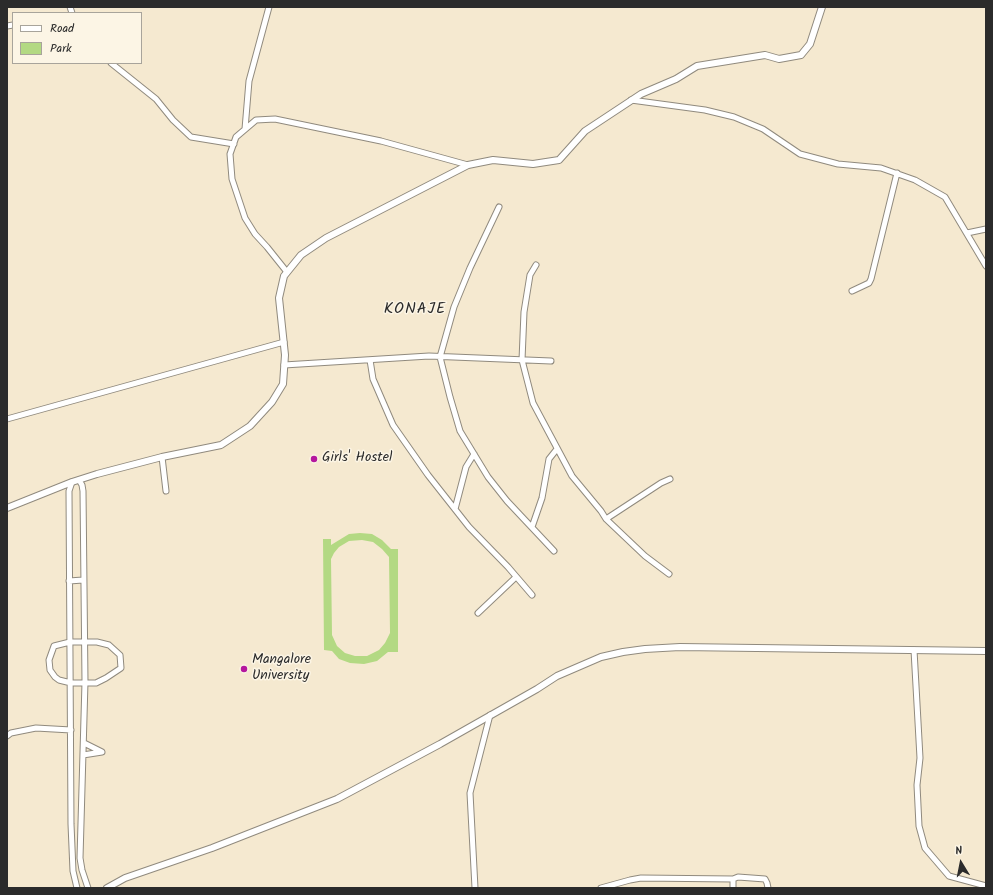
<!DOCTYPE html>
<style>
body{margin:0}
#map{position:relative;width:993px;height:895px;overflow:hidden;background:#f5e9d0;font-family:Kalam,sans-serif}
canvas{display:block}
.frame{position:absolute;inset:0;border:8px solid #2b2b2b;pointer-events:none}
.legend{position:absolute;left:12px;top:12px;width:130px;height:52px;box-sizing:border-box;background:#fcf5e5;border:1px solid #a8a49b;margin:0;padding:5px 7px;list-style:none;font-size:12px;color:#2b2b2b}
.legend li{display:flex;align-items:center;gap:8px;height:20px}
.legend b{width:20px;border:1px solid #a8a49b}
.north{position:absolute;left:941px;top:843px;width:40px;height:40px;-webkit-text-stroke:3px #fcf5e5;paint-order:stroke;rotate:350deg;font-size:11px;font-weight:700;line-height:16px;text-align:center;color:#2b2b2b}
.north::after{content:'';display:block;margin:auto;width:14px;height:18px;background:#2b2b2b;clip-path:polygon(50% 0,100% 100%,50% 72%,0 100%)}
</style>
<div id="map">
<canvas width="993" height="895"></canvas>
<div class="frame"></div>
<ul class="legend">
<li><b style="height:5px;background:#fff"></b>Road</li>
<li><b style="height:11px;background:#b3d983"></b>Park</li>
</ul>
<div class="north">N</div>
</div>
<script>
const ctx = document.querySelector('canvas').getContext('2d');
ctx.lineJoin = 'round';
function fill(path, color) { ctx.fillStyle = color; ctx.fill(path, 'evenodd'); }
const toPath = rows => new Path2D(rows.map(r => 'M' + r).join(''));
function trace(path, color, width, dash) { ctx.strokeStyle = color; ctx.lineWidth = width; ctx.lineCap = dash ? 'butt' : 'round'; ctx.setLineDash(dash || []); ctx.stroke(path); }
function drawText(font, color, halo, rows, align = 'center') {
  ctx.font = font + ' Kalam,sans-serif'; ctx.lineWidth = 3; ctx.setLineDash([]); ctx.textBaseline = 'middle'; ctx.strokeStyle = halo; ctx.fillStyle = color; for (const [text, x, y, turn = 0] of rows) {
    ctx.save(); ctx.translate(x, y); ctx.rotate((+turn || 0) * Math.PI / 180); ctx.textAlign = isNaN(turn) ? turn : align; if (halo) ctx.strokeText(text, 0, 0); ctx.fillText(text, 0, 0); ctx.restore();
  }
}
fill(toPath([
 [360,533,372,534,382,540,391,549,398,549,398,652,388,652,377,661,364,664,350,663,339,659,332,651,324,650,323,539,331,539,331,545,349,534],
 [362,540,373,542,382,549,389,557,390,633,385,643,379,650,367,656,355,656,345,653,337,646,332,635,331,559,334,553,339,547,349,541]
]), '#b3d983');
const minor = toPath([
 [70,7,72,13],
 [7,26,13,25],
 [111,63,156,99,173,120,191,137,234,144],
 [631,100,705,110,734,117,763,129,800,154,838,164,881,168,915,180,945,197,986,266],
 [245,129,249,81,269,7],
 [499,207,470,268,454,307,440,357,450,397,460,431,488,477,507,501,554,551],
 [967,233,986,229],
 [536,265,530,275,524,312,522,360,533,403,572,476,601,511,606,519,645,556,669,574],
 [287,272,267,247,255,234,245,218,232,179,230,154,236,137,256,120,275,119,381,141,468,165],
 [852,291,869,283,871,279,897,173],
 [370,360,373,379,393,425,428,475,469,527,508,567,532,595],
 [284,365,429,356,551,361],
 [7,419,284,342],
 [162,457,166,491],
 [79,480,82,485,83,491,85,682,80,858,82,870,88,888],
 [72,482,69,491,71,824,73,871,77,888],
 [455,509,466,467,474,454],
 [606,519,661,483,670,479],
 [532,527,542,498,549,459,557,449],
 [69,581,83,580],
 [478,613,516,577],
 [70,642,97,642,109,645,120,655,121,668,106,678,96,683,71,683,59,680,55,677,50,670,49,660,54,646,70,642],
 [914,650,920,758,917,785,919,826,925,848,949,876,986,886],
 [7,736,11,733,36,728,71,730],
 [83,755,102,752,84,743],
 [475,888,470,793,490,715],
 [601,888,630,880,641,878,733,879,738,877,765,879,767,883,768,888],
 [733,888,733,879]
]);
const major = toPath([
 [7,508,72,482,97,474,162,457,221,445,250,426,272,402,283,384,285,355,279,298,284,276,301,255,326,238,468,165,493,160,533,164,559,160,585,131,641,94,676,79,697,66,765,55,779,59,801,55,810,44,822,7],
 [107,888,125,878,212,848,337,799,440,744,537,689,557,676,601,657,623,652,645,649,680,647,986,651]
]);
trace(minor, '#908a7e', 7);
trace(major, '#908a7e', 8);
trace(minor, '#fff', 5);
trace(major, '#fff', 6);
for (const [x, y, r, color] of [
 [314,459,4,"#b5179e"],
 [244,669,4,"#b5179e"]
]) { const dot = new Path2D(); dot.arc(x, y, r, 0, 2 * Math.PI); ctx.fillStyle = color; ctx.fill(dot); trace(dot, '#fcf5e5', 1.5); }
drawText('14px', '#2b2b2b', '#fcf5e5', [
 ["Girls' Hostel",322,459],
 ["Mangalore",252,661],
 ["University",252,677]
], 'left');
ctx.letterSpacing = '1px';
drawText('16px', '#2b2b2b', '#fcf5e5', [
 ["KONAJE",415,310]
]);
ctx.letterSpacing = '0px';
</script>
